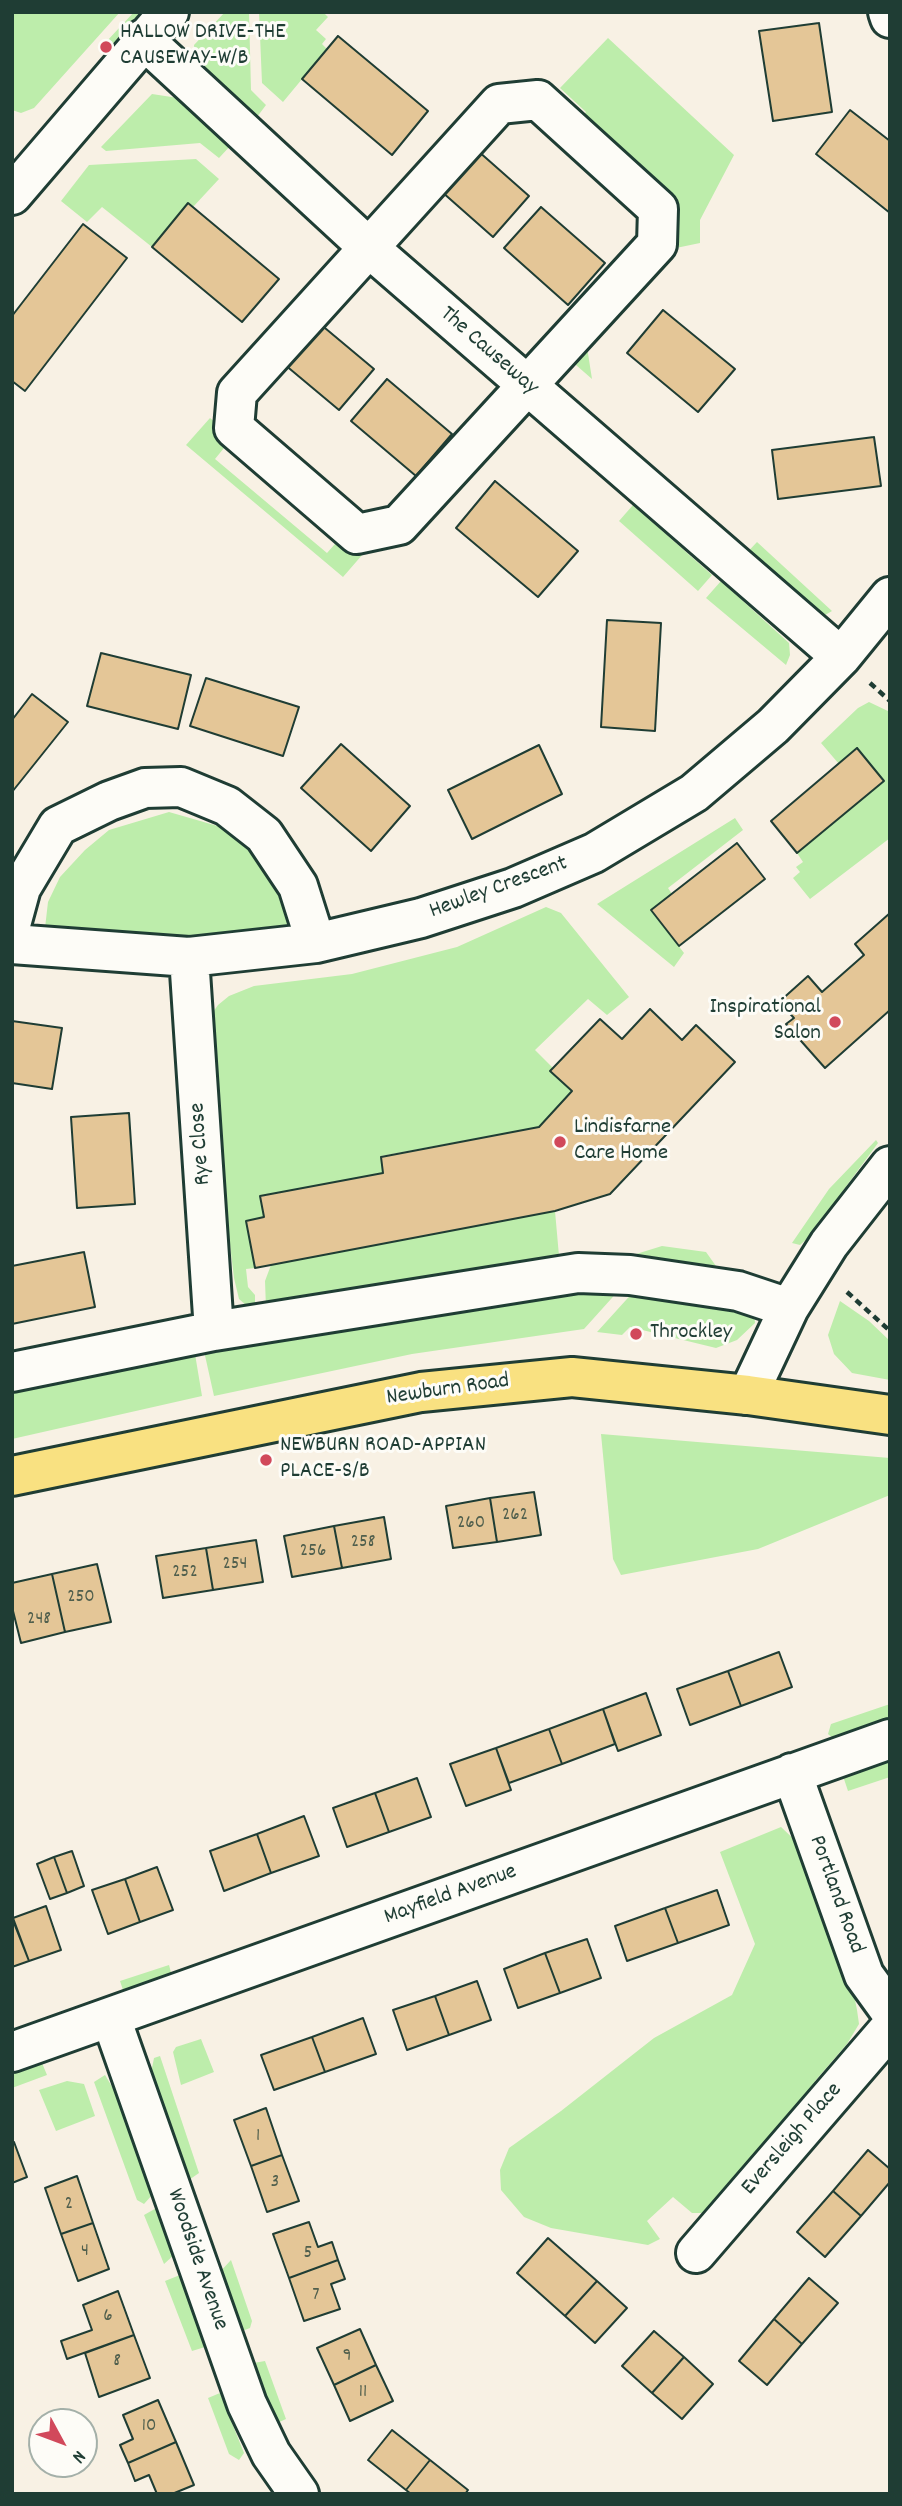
<!DOCTYPE html>
<style>
body{margin:0}
#map{position:relative;width:902px;height:2506px;overflow:hidden;background:#f8f1e4;font-family:Dekko,sans-serif}
canvas{display:block}
.frame{position:absolute;inset:0;border:14px solid #1f3d34;pointer-events:none}
.north{position:absolute;left:28px;top:2408px;width:70px;height:70px;box-sizing:border-box;background:#fdfcf7;border:2px solid #a4b0a9;border-radius:50%;rotate:131deg;font-size:19px;font-weight:700;line-height:28px;text-align:center;color:#1f3d34}
.north::after{content:'';display:block;margin:auto;width:24px;height:32px;background:#d1495b;clip-path:polygon(50% 0,100% 100%,50% 72%,0 100%)}
</style>
<div id="map">
<canvas width="902" height="2506"></canvas>
<div class="frame"></div>
<div class="north">N</div>
</div>
<script>
const ctx = document.querySelector('canvas').getContext('2d');
ctx.lineJoin = 'round';
function fill(path, color) { ctx.fillStyle = color; ctx.fill(path, 'evenodd'); }
const toPath = rows => new Path2D(rows.map(r => 'M' + r).join(''));
function trace(path, color, width, dash) { ctx.strokeStyle = color; ctx.lineWidth = width; ctx.lineCap = dash ? 'butt' : 'round'; ctx.setLineDash(dash || []); ctx.stroke(path); }
function drawText(font, color, halo, rows, align = 'center') {
  ctx.font = font + ' Dekko,sans-serif'; ctx.lineWidth = 6; ctx.setLineDash([]); ctx.textBaseline = 'middle'; ctx.strokeStyle = halo; ctx.fillStyle = color; for (const [text, x, y, turn = 0] of rows) {
    ctx.save(); ctx.translate(x, y); ctx.rotate((+turn || 0) * Math.PI / 180); ctx.textAlign = isNaN(turn) ? turn : align; if (halo) ctx.strokeText(text, 0, 0); ctx.fillText(text, 0, 0); ctx.restore();
  }
}
fill(toPath([
 [12,12,120,12,34,108,21,113,12,110],
 [134,12,146,12,112,47,106,42],
 [225,12,249,12,251,90,266,105,254,121,201,69,195,56,194,45],
 [259,12,323,12,328,17,316,30,326,39,322,44,327,49,283,102,262,83],
 [608,38,734,155,700,220,700,243,676,248,665,257,587,347,592,379,568,358,671,243,578,122,586,112,560,88],
 [152,94,178,98,232,144,219,158,200,143,106,151,101,147],
 [196,159,219,179,193,207,189,204,152,247,102,207,87,222,61,201,89,165],
 [210,418,233,437,215,459,327,553,342,536,363,554,343,577,186,445],
 [633,505,712,575,698,591,619,521],
 [757,542,832,611,820,618,742,558],
 [721,581,789,643,790,655,786,665,706,598],
 [869,702,890,712,890,838,810,899,793,878,800,872,796,867,803,862,797,853,839,764,821,743,858,708],
 [169,812,228,829,255,854,275,880,294,926,223,936,136,938,45,928,48,902,60,877,85,850,109,830],
 [735,818,743,830,668,888,672,894,651,910,684,953,674,967,597,904],
 [546,907,561,913,629,997,607,1015,588,999,535,1050,553,1068,551,1071,572,1091,539,1127,381,1156,383,1173,261,1196,264,1217,246,1221,255,1268,246,1269,248,1287,255,1295,255,1306,247,1306,239,1299,234,1278,221,1169,211,1015,218,1005,229,996,254,986,352,974,457,947],
 [876,1140,878,1143,809,1237,800,1245,792,1243,829,1189],
 [555,1211,559,1256,266,1308,265,1281,271,1265],
 [662,1246,706,1252,716,1266,633,1255],
 [620,1289,584,1329,412,1354,214,1396,204,1351,538,1291],
 [636,1289,754,1314,755,1323,737,1340,716,1348,630,1327,622,1335,597,1332],
 [840,1301,869,1321,890,1341,890,1380,852,1373,834,1354,828,1335],
 [195,1354,202,1396,12,1439,14,1388],
 [601,1434,890,1458,890,1495,758,1549,621,1575,613,1559],
 [890,1704,890,1721,837,1742,828,1734,831,1724],
 [890,1760,890,1777,848,1791,843,1776],
 [781,1827,800,1845,852,1985,857,2010,859,2024,847,2044,815,2081,813,2099,715,2213,692,2213,673,2197,647,2221,660,2239,648,2245,551,2228,524,2217,501,2190,500,2170,509,2148,561,2111,654,2038,732,1995,755,1944,720,1852],
 [169,1965,173,1980,125,1996,120,1981],
 [201,2039,214,2072,181,2085,173,2052,176,2047],
 [160,2056,199,2173,186,2182,149,2083,154,2058],
 [42,2063,47,2075,12,2088,12,2073],
 [105,2075,114,2090,153,2194,144,2204,137,2200,94,2082],
 [67,2081,84,2084,95,2116,56,2131,39,2090],
 [160,2206,174,2255,164,2264,144,2215],
 [231,2260,252,2321,250,2328,242,2331,235,2325,218,2274],
 [180,2275,205,2347,192,2351,165,2281],
 [265,2361,286,2419,275,2424,248,2364],
 [220,2393,244,2453,239,2460,229,2454,208,2398]
]), '#bdedab');
const building = toPath([
 [819,23,832,112,773,121,759,31,819,23],
 [338,36,428,111,392,155,302,79,338,36],
 [850,110,890,141,890,213,816,154,850,110],
 [469,143,529,196,493,237,433,184,469,143],
 [188,203,279,279,242,322,152,247,188,203],
 [541,207,605,263,568,305,504,248,541,207],
 [83,224,127,258,25,391,12,381,12,316,83,224],
 [663,310,735,369,698,412,627,353,663,310],
 [313,318,374,369,339,410,278,359,313,318],
 [387,379,452,434,416,476,351,421,387,379],
 [874,437,881,486,778,499,772,450,874,437],
 [495,481,578,551,538,597,456,528,495,481],
 [607,620,661,623,655,731,601,727,607,620],
 [101,653,191,675,178,729,87,706,101,653],
 [206,678,299,707,283,756,190,726,206,678],
 [32,694,68,722,12,792,12,720,32,694],
 [341,744,410,806,371,851,301,788,341,744],
 [539,745,562,794,472,839,448,790,539,745],
 [857,748,884,781,797,853,771,821,857,748],
 [737,843,765,879,679,946,651,910,737,843],
 [890,913,890,1010,825,1068,786,1024,794,1018,779,1002,808,976,822,992,864,955,855,944,890,913],
 [650,1009,682,1040,696,1025,735,1062,610,1194,555,1211,255,1268,246,1221,264,1217,260,1196,383,1173,381,1157,539,1127,572,1091,550,1071,553,1068,600,1019,622,1039,650,1009],
 [12,1021,62,1028,52,1089,12,1083,12,1021],
 [129,1113,135,1204,77,1208,71,1117,129,1113],
 [84,1252,95,1307,12,1324,12,1266,84,1252],
 [534,1492,541,1535,497,1542,490,1498,534,1492],
 [490,1498,497,1542,453,1548,446,1506,490,1498],
 [384,1517,391,1559,342,1568,334,1526,384,1517],
 [334,1526,342,1568,292,1577,284,1536,334,1526],
 [256,1540,263,1582,213,1590,206,1548,256,1540],
 [206,1548,213,1590,163,1598,156,1556,206,1548],
 [97,1564,111,1622,65,1632,52,1574,97,1564],
 [52,1574,65,1632,21,1643,12,1607,12,1583,52,1574],
 [779,1652,792,1687,741,1706,728,1671,779,1652],
 [728,1671,741,1706,690,1725,677,1689,728,1671],
 [646,1693,661,1735,618,1751,603,1709,646,1693],
 [603,1709,615,1744,562,1764,549,1729,603,1709],
 [549,1729,562,1764,509,1783,496,1748,549,1729],
 [496,1748,511,1790,466,1806,450,1764,496,1748],
 [417,1778,431,1817,389,1832,375,1793,417,1778],
 [375,1793,389,1832,347,1847,333,1808,375,1793],
 [304,1816,319,1856,271,1873,257,1834,304,1816],
 [257,1834,271,1873,224,1891,210,1851,257,1834],
 [72,1851,84,1886,67,1893,54,1857,72,1851],
 [54,1857,67,1893,50,1899,37,1864,54,1857],
 [157,1867,173,1910,140,1922,125,1879,157,1867],
 [125,1879,140,1922,108,1934,92,1890,125,1879],
 [717,1890,729,1925,678,1943,665,1908,717,1890],
 [46,1906,61,1950,29,1961,13,1918,46,1906],
 [665,1908,678,1943,627,1961,615,1926,665,1908],
 [12,1918,29,1961,12,1967,12,1918],
 [587,1939,601,1978,560,1993,545,1953,587,1939],
 [545,1953,560,1993,518,2008,504,1969,545,1953],
 [477,1981,491,2020,449,2035,435,1996,477,1981],
 [435,1996,449,2035,407,2050,393,2010,435,1996],
 [363,2018,376,2054,325,2072,312,2037,363,2018],
 [312,2037,325,2072,274,2090,261,2055,312,2037],
 [266,2108,282,2155,251,2166,234,2120,266,2108],
 [14,2142,27,2177,12,2183,12,2143,14,2142],
 [868,2150,890,2169,890,2182,861,2216,833,2191,868,2150],
 [282,2155,299,2201,267,2212,251,2166,282,2155],
 [77,2176,93,2223,61,2234,45,2188,77,2176],
 [833,2191,861,2216,825,2257,797,2232,833,2191],
 [309,2222,318,2247,332,2242,338,2260,289,2278,273,2234,309,2222],
 [93,2223,109,2269,78,2281,61,2234,93,2223],
 [548,2238,597,2281,565,2316,517,2273,548,2238],
 [338,2260,345,2279,331,2284,340,2309,304,2321,289,2278,338,2260],
 [809,2278,838,2303,802,2344,774,2319,809,2278],
 [597,2281,627,2308,595,2343,565,2316,597,2281],
 [118,2291,134,2335,67,2359,61,2341,92,2330,83,2305,118,2291],
 [774,2319,802,2344,767,2385,739,2361,774,2319],
 [360,2329,376,2365,334,2385,317,2348,360,2329],
 [654,2331,684,2357,652,2393,622,2366,654,2331],
 [134,2335,150,2378,99,2397,85,2353,134,2335],
 [684,2357,713,2384,682,2419,652,2393,684,2357],
 [376,2365,393,2401,350,2421,334,2385,376,2365],
 [158,2400,176,2442,128,2463,120,2445,133,2439,123,2415,158,2400],
 [392,2430,430,2460,406,2490,368,2460,392,2430],
 [176,2442,194,2485,172,2494,157,2494,149,2475,135,2481,128,2463,176,2442],
 [430,2460,468,2490,465,2494,411,2494,406,2490,430,2460]
]);
fill(building, '#e4c697');
trace(building, '#1f3d34', 2);
const minor = toPath([
 [888,12,890,18],
 [143,39,368,247,841,657],
 [538,100,658,209,657,244,399,525,357,534,234,428,237,393,499,104,538,100],
 [12,195,169,12],
 [12,921,21,888,58,826,109,801,145,788,181,787,227,806,264,835,298,886,316,943],
 [12,944,189,957,316,943,421,918,513,888,594,853,694,793,773,726,841,657,890,597],
 [189,957,214,1331],
 [12,1372,214,1331,578,1273,630,1275,738,1291,789,1308],
 [748,1395,789,1308,829,1244,890,1166],
 [792,1773,864,1975,890,2011],
 [111,2018,247,2404,271,2454,299,2494],
 [12,2052,890,1739],
 [696,2253,890,2028]
]);
const major = toPath([
 [12,1476,421,1392,572,1377,748,1395,890,1415]
]);
trace(minor, '#1f3d34', 44);
trace(major, '#1f3d34', 44);
trace(toPath([
 [870,683,890,701],
 [847,1292,890,1331]
]), '#1f3d34', 4.5, [7, 5]);
trace(minor, '#fdfcf7', 38);
trace(major, '#f9e181', 38);
for (const [x, y, r, color] of [
 [106,47,7,"#d1495b"],
 [835,1022,7,"#d1495b"],
 [560,1142,7,"#d1495b"],
 [636,1334,7,"#d1495b"],
 [266,1460,7,"#d1495b"]
]) { const dot = new Path2D(); dot.arc(x, y, r, 0, 2 * Math.PI); ctx.fillStyle = color; ctx.fill(dot); trace(dot, '#fdfcf7', 2.5); }
drawText('19px', '#505f4d', null, [
 ["262",515,1516],
 ["260",471,1524],
 ["258",363,1543],
 ["256",313,1552],
 ["254",235,1565],
 ["252",185,1573],
 ["250",81,1598],
 ["248",39,1620],
 ["1",258,2137],
 ["3",275,2183],
 ["2",69,2205],
 ["4",85,2252],
 ["5",308,2254],
 ["7",316,2296],
 ["6",108,2317],
 ["9",347,2357],
 ["8",117,2362],
 ["11",363,2393],
 ["10",149,2427]
]);
drawText('23px', '#1f3d34', '#fdfcf7', [
 ["HALLOW DRIVE-THE",120,34],
 ["CAUSEWAY-W/B",120,60],
 ["Inspirational",821,1009,"right"],
 ["Salon",821,1035,"right"],
 ["Lindisfarne",574,1129],
 ["Care Home",574,1155],
 ["Throckley",650,1334],
 ["NEWBURN ROAD-APPIAN",280,1447],
 ["PLACE-S/B",280,1473]
], 'left');
drawText('23px', '#1f3d34', '#fdfcf7', [
 ["The Causeway",488,352,41],
 ["Hewley Crescent",499,889,-20],
 ["Rye Close",202,1144,-94],
 ["Newburn Road",448,1391,-8],
 ["Portland Road",835,1895,70],
 ["Mayfield Avenue",451,1896,-20],
 ["Eversleigh Place",793,2140,-49],
 ["Woodside Avenue",196,2260,71]
]);
</script>
